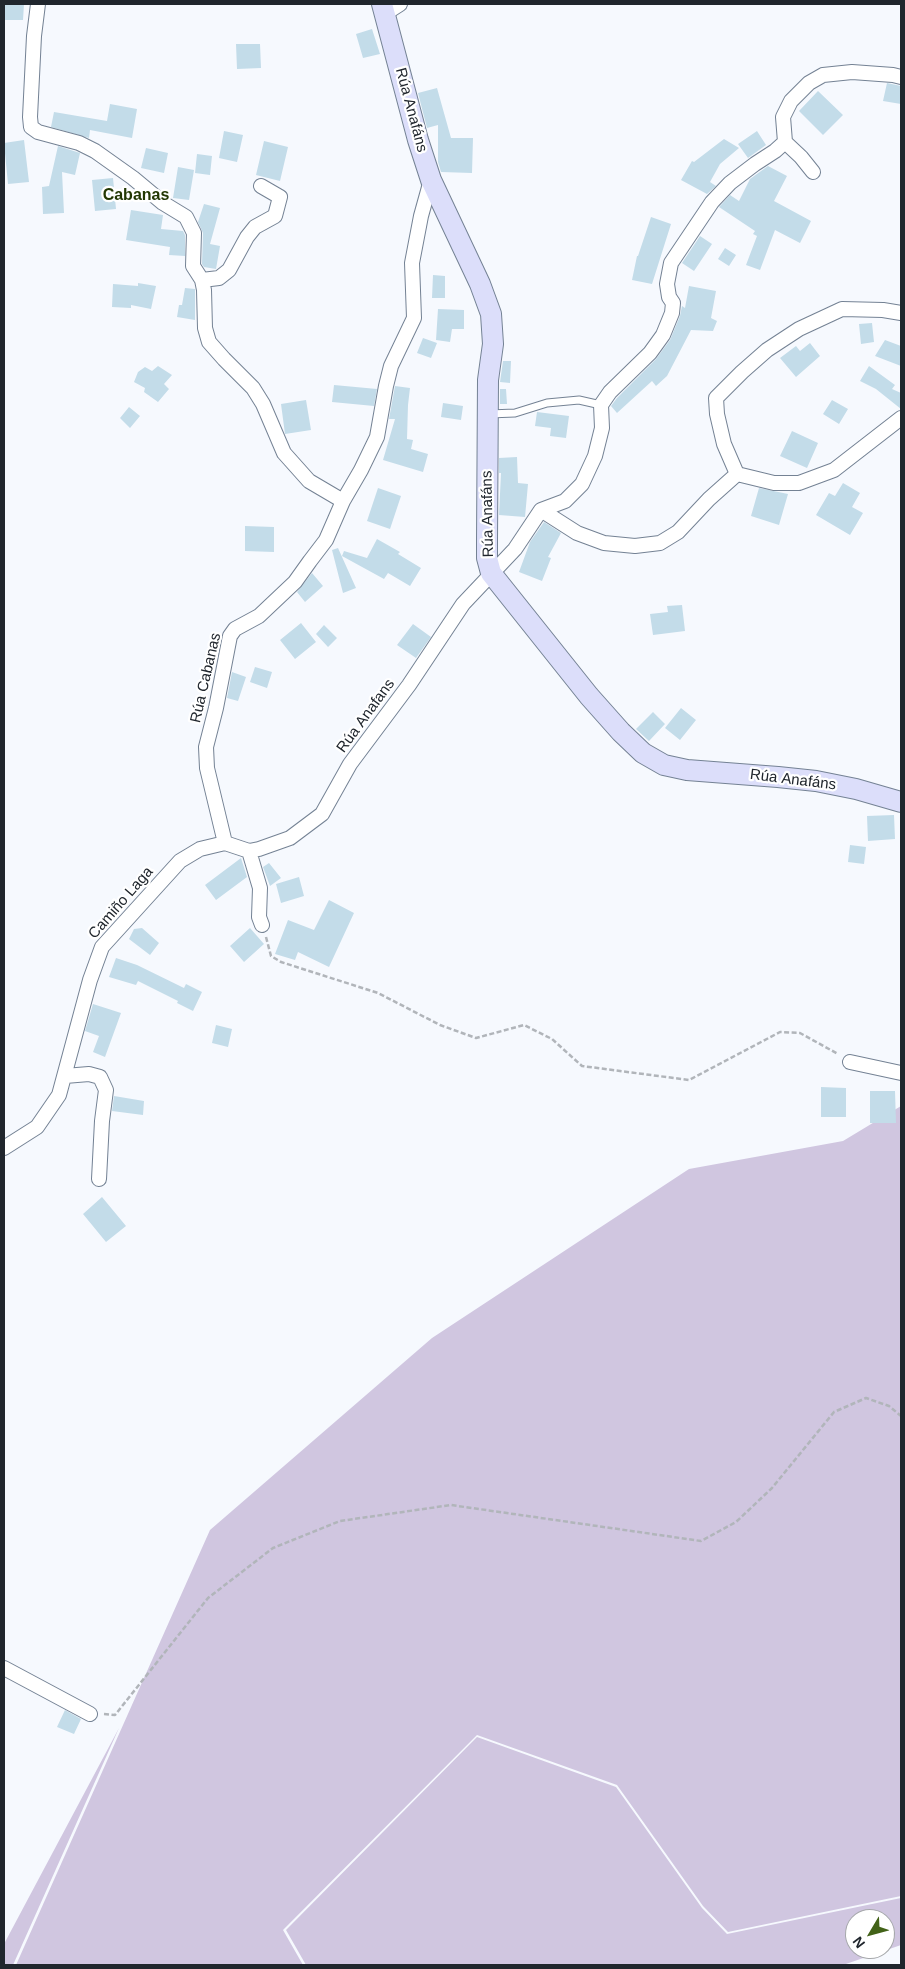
<!DOCTYPE html>
<meta charset="utf-8">
<style>
body{margin:0}
#map{position:relative;width:905px;height:1969px;overflow:hidden;background:#f6f9fe;font-family:Arial,sans-serif}
canvas{display:block}
.frame{position:absolute;inset:0;border:5px solid #20262d;pointer-events:none}
.north{position:absolute;left:845px;top:1909px;width:50px;height:50px;box-sizing:border-box;background:#fff;border:1px solid #a6a8ab;border-radius:50%;rotate:233deg;font-size:14px;font-weight:700;line-height:20px;text-align:center;color:#20262d}
.north::after{content:'';display:block;margin:auto;width:18px;height:22px;background:#426218;clip-path:polygon(50% 0,100% 100%,50% 72%,0 100%)}
</style>
<div id="map">
<canvas width="905" height="1969"></canvas>
<div class="frame"></div>
<div class="north">N</div>
</div>
<script>
const ctx = document.querySelector('canvas').getContext('2d');
ctx.lineJoin = 'round';
function fill(path, color) { ctx.fillStyle = color; ctx.fill(path, 'evenodd'); }
const toPath = rows => new Path2D(rows.map(r => 'M' + r).join(''));
function trace(path, color, width, dash) { ctx.strokeStyle = color; ctx.lineWidth = width; ctx.lineCap = dash ? 'butt' : 'round'; ctx.setLineDash(dash || []); ctx.stroke(path); }
function drawText(font, color, halo, rows, align = 'center') {
  ctx.font = font + ' Arial,sans-serif'; ctx.lineWidth = 4.5; ctx.setLineDash([]); ctx.textBaseline = 'middle'; ctx.strokeStyle = halo; ctx.fillStyle = color; for (const [text, x, y, turn = 0] of rows) {
    ctx.save(); ctx.translate(x, y); ctx.rotate((+turn || 0) * Math.PI / 180); ctx.textAlign = isNaN(turn) ? turn : align; if (halo) ctx.strokeText(text, 0, 0); ctx.fillText(text, 0, 0); ctx.restore();
  }
}
fill(toPath([
 [901,1106,901,1896,728,1932,703,1906,617,1785,477,1735,283,1930,303,1965,16,1965,210,1530,432,1338,689,1169,843,1141],
 [119,1728,13,1965,4,1965,4,1944],
 [477,1737,616,1787,702,1908,727,1934,901,1898,901,1945,843,1965,306,1965,286,1930],
 [855,1919,885,1919,885,1949,855,1949]
]), '#d0c6e0');
fill(toPath([
 [4,4,24,4,23,20,4,20],
 [372,29,380,54,363,58,356,34],
 [236,44,260,44,261,68,237,69],
 [887,83,901,86,901,104,883,101],
 [437,88,451,138,473,138,472,173,441,172,438,162,438,125,427,128,418,93],
 [818,91,843,115,823,135,799,111],
 [110,104,137,109,132,138,90,130,89,138,51,127,54,112,107,121],
 [224,131,243,135,237,162,219,158],
 [757,131,766,145,748,158,738,144],
 [724,139,739,148,720,164,710,182,716,186,707,194,681,180,692,161,694,162],
 [24,140,29,182,8,184,4,143],
 [264,141,288,147,280,181,256,175],
 [58,146,80,153,75,175,62,172,64,213,43,214,42,187,49,186],
 [146,148,168,153,164,173,141,168],
 [197,154,212,156,210,175,195,173],
 [768,166,787,176,774,201,811,221,800,243,775,230,760,270,746,265,757,236,753,234,755,231,719,207,730,195,739,201,750,179],
 [178,167,194,170,189,200,173,198],
 [113,178,116,209,95,211,92,180],
 [204,204,220,208,210,244,220,246,216,269,204,267,202,264,203,233,198,222],
 [131,210,163,215,161,229,183,231,185,235,185,256,169,255,170,247,126,240],
 [651,217,671,224,652,284,632,280,637,256,638,256],
 [700,236,712,244,694,271,682,263],
 [725,248,736,255,729,266,718,259],
 [433,275,445,276,445,298,432,298],
 [138,283,156,286,151,309,131,305,131,308,112,307,113,284,138,286],
 [689,286,716,291,711,318,717,321,713,331,691,330,667,376,656,386,652,381,617,413,611,406,617,398,656,359,670,340,680,316,682,306,685,308],
 [185,288,195,289,195,320,177,317,179,305,182,305],
 [438,309,464,310,464,329,452,329,450,342,436,340],
 [872,323,874,342,861,344,859,324],
 [423,338,437,343,431,358,417,353],
 [885,340,901,346,901,366,875,356],
 [810,343,820,356,796,377,780,358,796,346,800,351],
 [503,361,511,361,510,383,500,382],
 [158,366,172,375,164,384,169,389,158,402,144,392,145,388,134,382,138,372,145,367,152,371],
 [869,366,895,385,892,389,901,393,901,409,876,389,860,381],
 [334,385,377,389,374,406,332,402],
 [395,386,410,388,408,405,407,439,413,440,411,449,428,454,423,472,383,460,395,419,389,419],
 [500,389,506,389,507,404,500,404],
 [306,400,311,430,285,434,281,404],
 [832,400,848,409,839,424,823,414],
 [443,403,463,406,461,420,441,417],
 [129,407,140,416,130,428,120,418],
 [537,412,569,416,566,438,550,436,551,428,535,426],
 [792,431,818,443,807,468,780,456],
 [517,457,518,483,528,484,525,517,499,515,501,473,499,473,499,458],
 [843,483,860,493,852,507,863,513,850,535,816,515,829,493,835,496],
 [378,488,401,496,390,529,367,521],
 [759,488,788,494,779,525,751,516],
 [544,522,561,533,548,557,551,558,542,581,519,572,530,542],
 [245,526,274,527,274,552,245,551],
 [377,539,400,552,398,554,421,568,410,586,388,573,384,579,342,556,344,551,367,558],
 [338,548,356,588,343,593,332,550],
 [312,573,323,586,305,602,297,592],
 [682,605,685,631,653,635,650,614,668,612,667,606],
 [301,623,316,642,295,659,280,640],
 [413,624,431,637,416,658,397,645],
 [324,625,337,638,328,647,316,634],
 [255,667,272,672,267,688,250,682],
 [232,672,246,677,238,701,227,698],
 [681,708,696,720,680,740,665,728],
 [653,712,665,724,649,741,636,729],
 [894,815,895,839,868,841,867,816],
 [850,845,866,847,864,864,848,862],
 [241,858,247,877,216,900,205,885],
 [269,863,281,878,270,886,263,867],
 [299,877,304,896,281,903,276,884],
 [329,900,354,913,329,967,298,952,295,960,275,954,288,920,314,930],
 [142,928,159,943,150,955,129,939,134,929],
 [250,928,264,944,244,962,230,946],
 [116,958,137,965,184,988,186,984,202,992,193,1011,177,1003,178,1001,138,981,136,985,109,977],
 [93,1004,121,1013,105,1057,93,1052,99,1036,85,1031],
 [216,1025,232,1029,228,1047,212,1043],
 [821,1087,846,1088,846,1117,821,1117],
 [870,1091,895,1091,896,1123,870,1123],
 [114,1096,144,1101,143,1115,112,1111],
 [102,1197,126,1226,106,1242,83,1214],
 [65,1710,81,1719,74,1734,57,1727]
]), '#c3dce9');
const lane = toPath([
 [489,414,515,413,547,403,579,400,601,405]
]);
const street = toPath([
 [38,4,34,36,30,117,31,127,38,132,79,143,95,151,133,178,163,203,186,217,194,233,193,266,202,280,204,290,205,328,209,342,224,359,253,388,263,404,284,453,309,481,343,501],
 [386,13,400,4],
 [813,172,801,157,785,142,783,117,791,101,809,83,823,75,852,72,893,75,901,77],
 [202,280,219,278,229,270,247,237,255,227,275,216,280,197,261,186],
 [737,474,724,444,717,414,716,398,742,372,767,350,799,329,842,309,883,310,901,313],
 [737,474,774,483,799,483,834,470,901,418],
 [541,510,577,533,604,543,635,546,660,543,678,532,709,499,737,474],
 [225,843,249,851,259,849,290,838,322,814,350,764,409,685,463,604,515,549,541,510,565,501,582,484,595,456,602,428,601,405,610,392,650,353,663,335,672,313,673,303,669,297,667,284,671,263,712,202,730,183,755,164,775,151,785,142],
 [225,843,207,768,206,747,216,708,230,636,235,629,259,616,295,582,310,561,326,540,343,501,361,470,377,437,386,386,391,366,414,318,412,263,421,216,431,180],
 [249,851,260,888,259,917,262,925],
 [850,1062,901,1073],
 [65,1076,89,1074,100,1077,106,1090,102,1121,99,1179],
 [4,1148,37,1127,59,1095,90,980,102,947,180,861,200,849,225,843],
 [4,1668,90,1714]
]);
const secondary = toPath([
 [382,4,418,140,431,180,480,284,491,314,493,344,488,380,487,541,487,558,491,573,589,696,621,732,643,753,664,765,687,770,778,777,816,781,856,789,901,802]
]);
trace(lane, '#748294', 9);
trace(street, '#748294', 16);
trace(secondary, '#748294', 22);
trace(toPath([
 [266,937,271,956,281,962,378,993,440,1025,476,1038,524,1025,552,1039,582,1066,689,1080,780,1032,800,1033,838,1054],
 [104,1714,115,1715,208,1598,273,1548,340,1521,451,1505,701,1541,736,1522,772,1488,834,1412,866,1398,889,1406,901,1416]
]), '#b1b5ba', 2.5, [5, 2.5]);
trace(lane, '#fff', 7);
trace(street, '#fff', 14);
trace(secondary, '#dcdefa', 20);
drawText('15px', '#20262d', '#fff', [
 ["Rúa Anafáns",411,110,75],
 ["Rúa Anafáns",488,514,-91],
 ["Rúa Cabanas",206,678,-77],
 ["Rúa Anafans",366,716,-54],
 ["Rúa Anafáns",793,780,7],
 ["Camiño Laga",121,903,-49]
]);
drawText('bold 16px', '#223703', '#fff', [
 ["Cabanas",136,196]
]);
</script>
